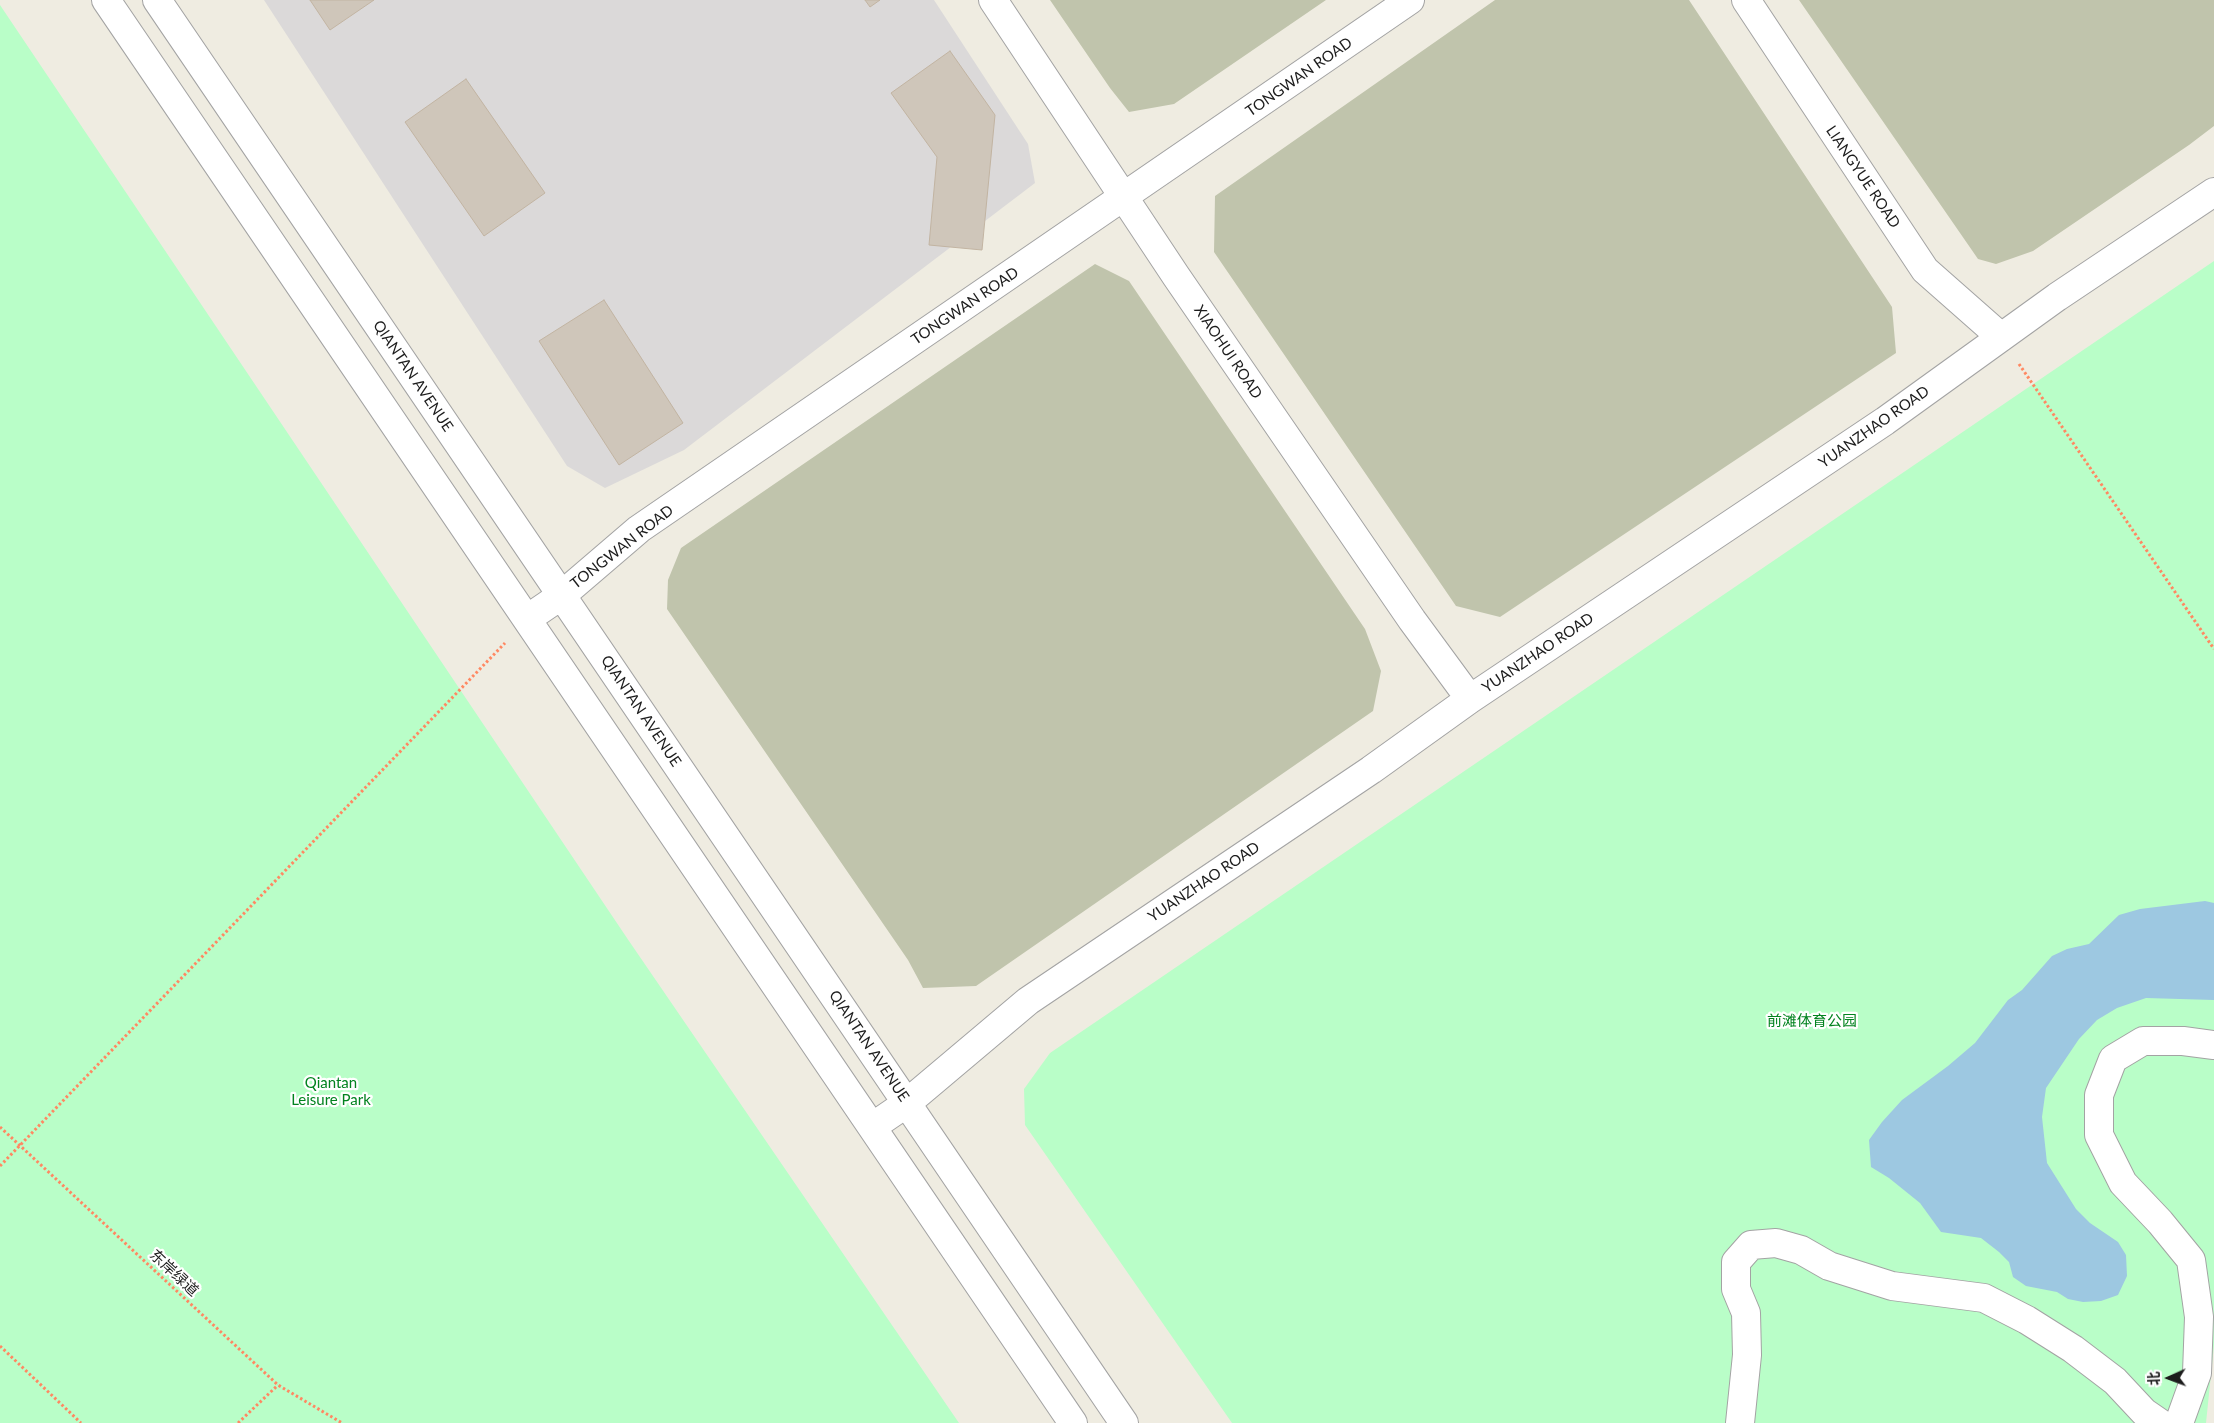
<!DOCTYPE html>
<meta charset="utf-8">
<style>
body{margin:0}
#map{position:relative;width:2214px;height:1423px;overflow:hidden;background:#efece1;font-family:Lato,"Noto Sans SC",sans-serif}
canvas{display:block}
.north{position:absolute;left:2144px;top:1353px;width:50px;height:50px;-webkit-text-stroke:4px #fff;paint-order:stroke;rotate:268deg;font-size:14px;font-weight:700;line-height:20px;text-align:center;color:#1c1c1c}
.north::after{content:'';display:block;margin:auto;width:18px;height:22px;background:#1c1c1c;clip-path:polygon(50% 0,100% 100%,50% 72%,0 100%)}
</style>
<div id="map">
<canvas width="2214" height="1423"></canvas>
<div class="north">北</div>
</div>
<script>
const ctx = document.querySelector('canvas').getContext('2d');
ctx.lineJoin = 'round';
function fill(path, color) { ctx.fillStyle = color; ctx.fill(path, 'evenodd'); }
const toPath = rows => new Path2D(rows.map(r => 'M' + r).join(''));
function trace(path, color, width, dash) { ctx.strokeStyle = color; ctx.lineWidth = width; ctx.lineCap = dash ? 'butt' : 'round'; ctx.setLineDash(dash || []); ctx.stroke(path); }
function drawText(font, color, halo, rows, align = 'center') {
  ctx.font = font + ' Lato,"Noto Sans SC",sans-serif'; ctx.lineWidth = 4.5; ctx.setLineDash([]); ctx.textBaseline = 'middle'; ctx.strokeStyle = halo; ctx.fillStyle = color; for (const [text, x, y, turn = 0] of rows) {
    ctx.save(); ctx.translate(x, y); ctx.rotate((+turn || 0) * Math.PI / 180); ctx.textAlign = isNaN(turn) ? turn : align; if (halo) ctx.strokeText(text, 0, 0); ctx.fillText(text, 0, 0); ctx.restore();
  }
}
fill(toPath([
 [264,0,934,0,1028,144,1035,183,684,450,605,488,567,466]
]), '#dbd9d9');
fill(toPath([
 [1050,0,1326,0,1174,104,1129,112,1110,88],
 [1495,0,1689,0,1892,307,1896,353,1500,617,1456,606,1214,252,1215,196],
 [1799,0,2214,0,2214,126,2189,145,2033,251,1996,264,1978,259],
 [1095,264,1129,281,1365,629,1381,671,1373,711,976,986,923,988,908,960,667,609,668,580,681,548]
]), '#c0c4ac');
fill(toPath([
 [0,5,629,941,959,1423,0,1423],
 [2214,261,2214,1345,2206,1423,1232,1423,1025,1125,1024,1089,1050,1053]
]), '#b9fec8');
fill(toPath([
 [2205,901,2214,903,2214,1000,2146,998,2117,1008,2097,1020,2079,1039,2046,1088,2042,1117,2047,1163,2076,1209,2090,1223,2118,1242,2126,1255,2127,1276,2118,1295,2101,1301,2083,1302,2068,1299,2057,1292,2026,1286,2013,1277,2009,1262,1999,1252,1981,1238,1941,1232,1920,1203,1889,1178,1871,1167,1869,1140,1882,1122,1902,1100,1948,1066,1975,1043,2008,1000,2022,990,2052,956,2067,949,2089,944,2119,915,2140,909]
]), '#9dc8e1');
const building = toPath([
 [310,0,374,0,330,30,310,0],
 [865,0,880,0,870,7,865,0],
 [950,51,995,115,982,250,929,245,937,157,891,93,950,51],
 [466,79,545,193,484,236,405,122,466,79],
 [604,300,683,423,619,465,539,341,604,300]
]);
fill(building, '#cfc6ba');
trace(building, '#c2b4a2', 1);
const minor = toPath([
 [106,0,1073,1423],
 [157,0,1124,1423],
 [993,0,1176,276,1412,620,1470,699],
 [1746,0,1925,270,2001,337],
 [527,619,562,595,639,529,1410,0],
 [872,1127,907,1103,1028,1001,1371,770,1470,699,1885,421,2057,297,2214,192],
 [1740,1423,1747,1355,1746,1313,1736,1289,1736,1262,1751,1245,1776,1243,1801,1250,1829,1266,1892,1286,1984,1298,2027,1320,2073,1349,2115,1381,2144,1412,2160,1423],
 [2179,1423,2197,1373,2199,1317,2191,1260,2160,1222,2123,1183,2099,1135,2099,1095,2113,1059,2143,1041,2183,1041,2214,1045]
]);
trace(minor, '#a3a3a3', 30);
trace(toPath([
 [2019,364,2214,649],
 [0,1127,278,1385,342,1423],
 [0,1166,505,643],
 [0,1346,81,1423],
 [238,1423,278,1385]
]), '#ff8862', 3, [2.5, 2.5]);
trace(minor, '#fff', 28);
drawText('15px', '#1c1c1c', '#fff', [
 ["TONGWAN ROAD",1299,77,-35],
 ["LIANGYUE ROAD",1863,177,56],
 ["TONGWAN ROAD",965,306,-34],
 ["XIAOHUI ROAD",1228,352,56],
 ["QIANTAN AVENUE",413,376,56],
 ["YUANZHAO ROAD",1874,427,-35],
 ["TONGWAN ROAD",622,547,-38],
 ["YUANZHAO ROAD",1538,653,-34],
 ["QIANTAN AVENUE",641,711,56],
 ["YUANZHAO ROAD",1204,882,-34],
 ["QIANTAN AVENUE",869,1046,56],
 ["东岸绿道",174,1273,43]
]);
drawText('15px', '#02831f', '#fff', [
 ["前滩体育公园",1812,1021],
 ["Qiantan",331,1083],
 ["Leisure Park",331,1100]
]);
</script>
